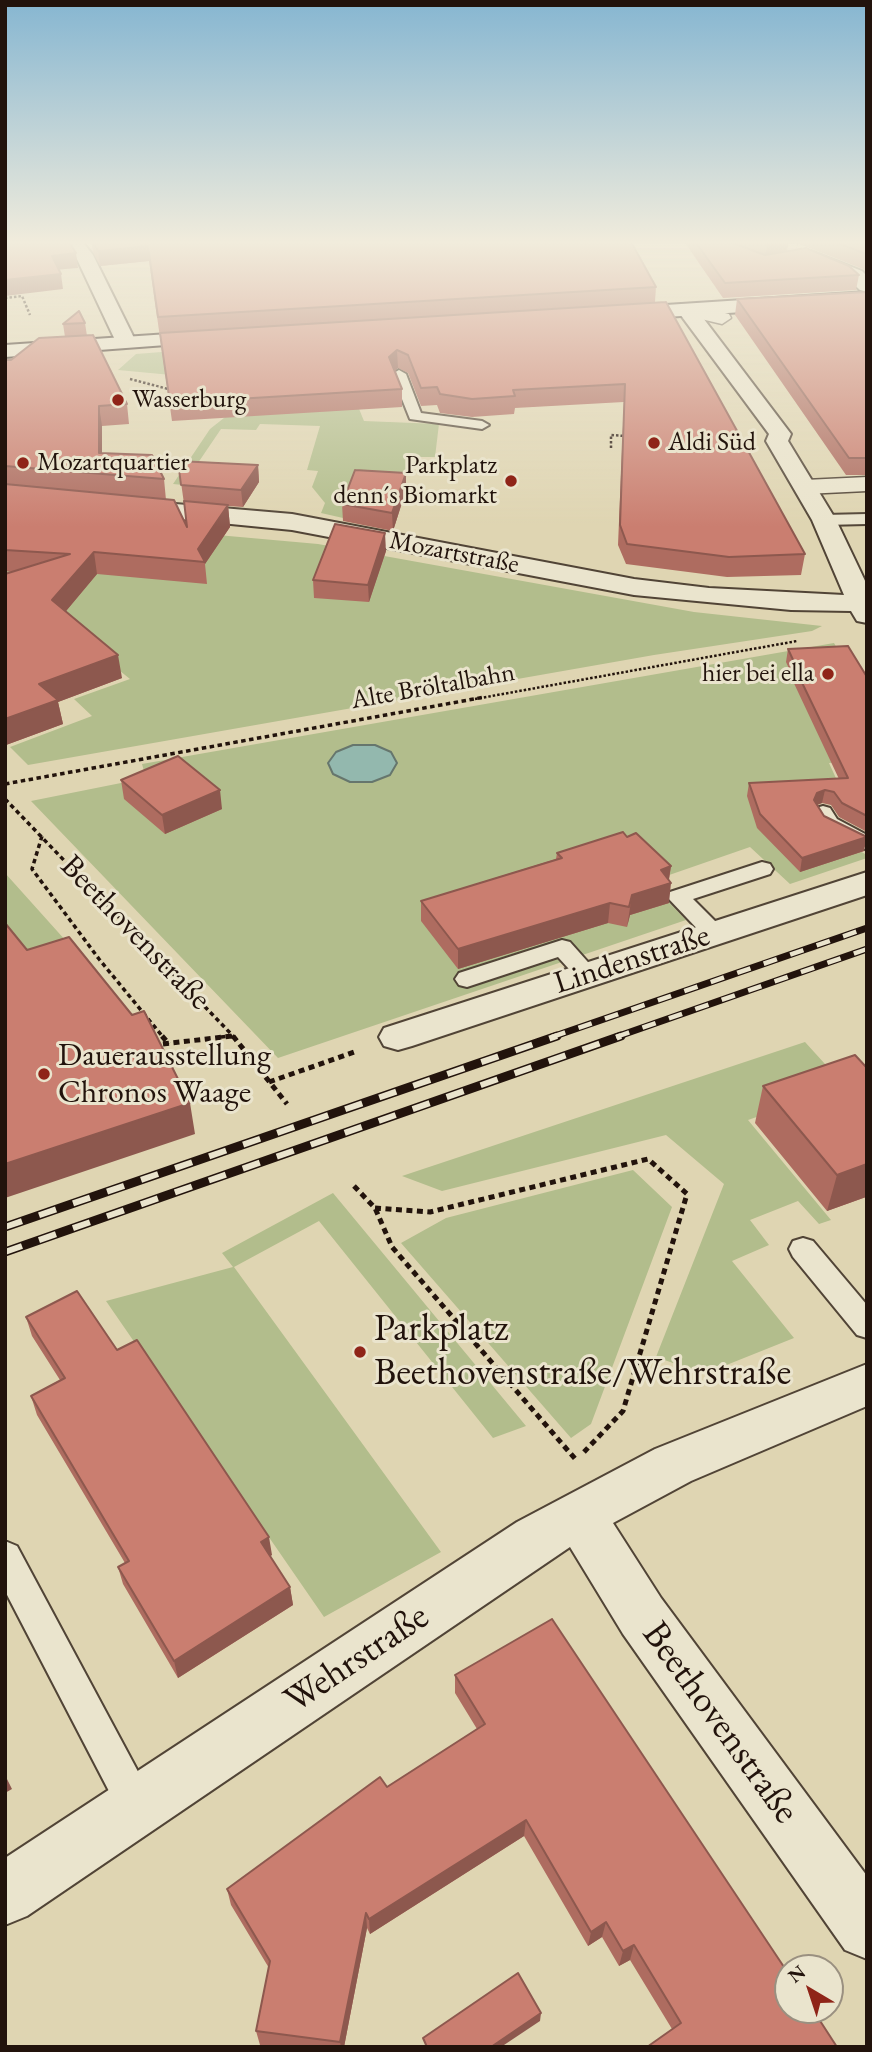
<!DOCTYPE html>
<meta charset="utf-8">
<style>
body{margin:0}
#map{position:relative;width:872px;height:2052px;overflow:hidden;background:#dfd5b2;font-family:"EB Garamond",serif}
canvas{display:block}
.frame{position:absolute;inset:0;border:7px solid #22130c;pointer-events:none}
.north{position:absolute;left:774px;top:1954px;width:70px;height:70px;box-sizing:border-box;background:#eae4cd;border:2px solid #9a9080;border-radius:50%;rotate:321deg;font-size:19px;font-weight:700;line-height:28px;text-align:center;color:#22130c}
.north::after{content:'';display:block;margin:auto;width:24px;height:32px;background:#8f2418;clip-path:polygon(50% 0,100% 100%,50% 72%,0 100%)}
</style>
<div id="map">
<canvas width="872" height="2052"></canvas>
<div class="frame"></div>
<div class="north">N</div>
</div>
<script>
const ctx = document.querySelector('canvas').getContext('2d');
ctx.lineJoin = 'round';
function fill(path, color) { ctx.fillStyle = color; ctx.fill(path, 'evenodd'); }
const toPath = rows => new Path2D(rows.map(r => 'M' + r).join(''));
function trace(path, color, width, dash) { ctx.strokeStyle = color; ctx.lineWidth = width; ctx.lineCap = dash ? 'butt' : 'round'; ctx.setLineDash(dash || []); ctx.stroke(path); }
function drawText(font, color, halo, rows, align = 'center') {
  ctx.font = font + ' "EB Garamond",serif'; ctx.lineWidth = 6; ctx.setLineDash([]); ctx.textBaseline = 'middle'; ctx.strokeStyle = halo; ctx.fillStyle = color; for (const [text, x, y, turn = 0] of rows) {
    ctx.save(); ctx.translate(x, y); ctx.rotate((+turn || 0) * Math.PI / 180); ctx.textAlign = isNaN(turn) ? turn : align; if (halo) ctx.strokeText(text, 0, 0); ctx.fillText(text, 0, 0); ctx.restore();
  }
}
fill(toPath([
 [213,348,182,376,118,370,136,354],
 [263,387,355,399,364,421,439,424,435,457,412,457,403,487,354,485,343,518,321,513,325,503,312,487,318,471,307,470,320,426,260,424,256,430,221,429,183,485,173,484,210,429],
 [5,516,318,544,694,612,822,626,812,631,654,655,28,765,10,747,92,716,74,699,130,679,89,646,5,649],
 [834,643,842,657,867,761,829,763,846,800,798,803,805,821,867,855,867,858,790,884,750,847,649,882,686,920,278,1058,31,801,146,778,142,764],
 [5,873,66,941,5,988],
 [805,1042,845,1086,748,1120,831,1220,819,1224,798,1201,750,1220,769,1245,732,1261,794,1338,704,1374,656,1357,724,1184,666,1135,442,1191,402,1176],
 [633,1170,672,1207,591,1424,571,1438,401,1243,446,1218],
 [333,1193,526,1426,493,1438,319,1221,234,1267,441,1552,324,1617,106,1301,233,1267,222,1253]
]), '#b2bd8c');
const water = toPath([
 [353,745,375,745,391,752,397,763,390,775,372,782,350,782,333,774,328,763,336,752,353,745]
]);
fill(water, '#93b8ae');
trace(water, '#66766d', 2);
trace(toPath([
 [767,240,796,250]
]), '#b9ae91', 20, [20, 10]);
const service = toPath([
 [399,370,406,374,421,413,482,421,489,425,482,429,410,419,392,374,399,370],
 [867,514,867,524,824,525,816,520,824,515,867,514],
 [823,806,830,808,837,819,867,835,867,850,822,827,813,812,816,808,823,806],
 [762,862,770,864,773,869,770,874,693,899,722,928,725,933,722,938,714,940,706,938,667,897,670,892,762,862],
 [562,940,570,942,595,970,599,975,595,980,587,983,579,980,558,957,467,987,459,985,455,979,459,973,562,940],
 [803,1238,813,1241,867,1305,867,1338,857,1335,793,1257,789,1249,793,1241,803,1238],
 [5,1541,17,1546,150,1794,156,1807,150,1820,137,1826,124,1820,5,1591,5,1541]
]);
const pedestrian = toPath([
 [687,304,729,314,731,318,722,324,680,314,678,310,680,306,687,304],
 [867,477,867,491,805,494,797,492,794,487,797,482,805,480,867,477]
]);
const minor = toPath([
 [62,240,81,240,93,255,136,342,133,346,119,346,116,342,76,257,62,240],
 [811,251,862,271,867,276,867,292,860,290,848,279,805,260,802,256,811,251],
 [687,304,694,306,791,434,788,441,836,520,867,585,867,623,857,621,851,611,791,610,634,595,292,530,129,514,120,512,117,507,120,502,129,500,292,514,634,579,709,588,844,595,812,520,766,441,769,434,677,310,687,304],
 [867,872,867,895,412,1046,398,1050,384,1046,379,1037,384,1028,867,872],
 [867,1364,867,1406,691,1481,613,1523,661,1598,867,1876,867,1959,845,1950,623,1634,570,1547,27,1916,5,1925,5,1858,517,1522,655,1449,867,1364]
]);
const secondary = toPath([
 [867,292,867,304,619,320,609,314,619,308,867,292],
 [213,331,220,333,223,337,220,341,5,357,5,345,213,331]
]);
trace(service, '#514436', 4);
trace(pedestrian, '#514436', 3);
trace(minor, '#514436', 4);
trace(secondary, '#22130c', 4);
trace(toPath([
 [5,298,22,296,30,315],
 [130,379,172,390],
 [611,448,611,435,625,436],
 [475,699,797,641]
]), '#22130c', 2.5, [2.5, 2]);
trace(toPath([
 [5,784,485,697],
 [5,799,234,1037],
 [42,836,32,869,99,959,163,1037],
 [221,1037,232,1036]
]), '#22130c', 3.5, [4.5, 3.5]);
trace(toPath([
 [162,1036,169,1044],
 [233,1036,287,1104],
 [163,1044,232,1036],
 [269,1082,354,1052],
 [354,1186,375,1208,392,1247,577,1461],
 [375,1208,430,1212,648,1159,687,1194,623,1411,584,1452]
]), '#22130c', 5, [6, 4.5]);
fill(service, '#eae4cd');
fill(pedestrian, '#eae4cd');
fill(minor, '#eae4cd');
fill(secondary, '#eae4cd');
const railFar1 = toPath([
 [552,1037,867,928],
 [616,1037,867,949]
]);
const rail = toPath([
 [5,1227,557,1036],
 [5,1252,621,1036]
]);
trace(railFar1, '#22130c', 7);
trace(rail, '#22130c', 9);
trace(railFar1, '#eae4cd', 4.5, [14]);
trace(rail, '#eae4cd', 6, [18]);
fill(toPath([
 [91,240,630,240,656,287,655,302,666,302,805,554,801,575,727,577,626,564,618,545,624,402,515,408,514,414,472,417,440,413,437,405,421,406,408,373,398,368,395,370,402,389,402,407,172,421,149,261,100,266,93,252],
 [683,240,867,240,867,272,863,269,797,243,788,244,787,251,859,275,856,290,723,298],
 [867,292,867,475,846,475,735,315,737,299],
 [85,323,87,336,127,404,129,424,102,426,102,453,164,479,166,500,187,525,178,461,258,465,259,482,243,507,228,506,230,527,205,564,207,584,97,574,66,611,122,678,58,702,63,724,6,745,12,572,5,571,5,360,11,360,65,337,63,324],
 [406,490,393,531,343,521,342,504],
 [386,551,369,602,314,598,313,580],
 [788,649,867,677,867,832,839,817,831,805,822,803,817,805,824,816,864,851,800,872,757,828,747,796,749,783,839,779,791,677,791,673,786,662],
 [121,780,222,809,165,834,124,799],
 [627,837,671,866,669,880,669,903,630,915,627,927,608,923,458,969,421,921,421,901,556,859,557,853],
 [867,1068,867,1198,866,1197,827,1211,755,1123,763,1086],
 [26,1317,117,1350,272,1555,270,1556,290,1587,293,1605,178,1678,123,1584,118,1567,125,1563,37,1415,31,1396,60,1380,32,1336],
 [455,1675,788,1973,672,2029,630,1960,619,1966,602,1937,588,1946,524,1836,370,1934,367,1928,344,2047,275,2047,260,2045,256,2031,269,1968,231,1905,227,1889,477,1729,455,1693]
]), '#ae6c60');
fill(toPath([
 [786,240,797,240,797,243,788,244,787,254,765,257,767,243],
 [148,246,149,261,100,266,98,251],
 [76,253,78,268,54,270,52,256],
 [61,274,63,289,5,296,5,280],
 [397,350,398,368,390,375,389,357],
 [99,406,102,426,102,473,99,453],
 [258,465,259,482,243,507,241,490],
 [406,473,406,490,393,531,392,513],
 [228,505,230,527,205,564,198,549],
 [385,533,386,551,369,602,368,585],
 [94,552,97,574,56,623,52,600],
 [118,655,122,678,58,702,63,724,6,745,5,719,39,684],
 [220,790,222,809,165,834,162,815],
 [825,790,822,803,814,806,814,800,817,793],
 [867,837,864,851,800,872,802,858],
 [671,866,668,884,671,883,669,903,630,915,627,927,632,895,661,870],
 [610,903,608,923,458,969,458,949],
 [190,1103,195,1134,5,1198,5,1164],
 [867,1164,866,1197,827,1211,837,1175],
 [269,1537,272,1555,263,1560,261,1542],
 [290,1587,293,1605,178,1678,174,1661],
 [5,1775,12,1789,5,1793],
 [526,1820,524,1836,370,1934,369,1919],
 [366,1913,367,1928,344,2047,341,2047,340,2042],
 [606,1922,602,1937,588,1946,591,1932],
 [634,1945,630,1960,619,1966,623,1951],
 [541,2013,540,2021,501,2047,491,2047]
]), '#8d584e');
const building = toPath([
 [5,240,68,240,76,253,52,256,61,274,5,280,5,240],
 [92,240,630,240,656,287,158,317,148,246,98,251,92,240],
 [694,240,724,240,765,255,806,248,849,266,859,275,725,283,694,240],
 [759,240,786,240,767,243,759,240],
 [830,240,867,240,867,255,866,254,830,240],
 [867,292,867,458,849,458,737,299,867,292],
 [666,302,805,554,729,557,627,544,620,525,625,384,513,390,515,396,472,399,440,394,437,387,421,388,408,355,397,350,389,357,402,389,170,403,160,333,666,302],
 [79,311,85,323,63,324,79,311],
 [93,335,127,404,99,406,99,453,152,455,164,479,5,466,5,360,11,360,39,338,93,335],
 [178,461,258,465,241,490,181,485,178,461],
 [355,470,406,473,392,513,342,504,355,470],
 [5,484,174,500,187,527,184,501,228,505,198,549,205,562,94,552,52,600,118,655,39,684,58,700,5,719,5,574,70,554,5,550,5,484],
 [335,524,385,533,368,585,313,580,335,524],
 [848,646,867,677,867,816,842,803,834,792,825,790,817,793,814,800,824,816,867,837,802,858,760,814,749,783,848,778,793,664,795,664,788,649,848,646],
 [178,756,220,790,162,815,121,780,178,756],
 [623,832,627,837,636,833,671,866,661,870,671,883,632,895,629,907,610,903,458,949,421,901,562,858,557,853,623,832],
 [5,923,27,950,69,937,132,1015,144,1011,190,1103,5,1164,5,923],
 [855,1055,867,1068,867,1164,837,1175,763,1086,855,1055],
 [77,1291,117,1350,137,1340,269,1537,261,1542,290,1587,174,1661,118,1567,129,1561,31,1396,65,1378,26,1317,77,1291],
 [552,1619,788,1973,788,2010,813,2010,837,2047,647,2047,681,2023,634,1945,623,1951,606,1922,591,1932,526,1820,369,1919,366,1913,340,2042,256,2031,270,1961,227,1889,380,1777,387,1787,485,1724,455,1675,552,1619],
 [518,1973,541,2013,491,2047,427,2047,423,2038,518,1973]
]);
fill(building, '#ca7e70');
trace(building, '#8d584e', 2);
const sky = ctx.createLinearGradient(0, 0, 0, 527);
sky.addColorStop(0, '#86b6d1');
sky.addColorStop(0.46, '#f1ecdc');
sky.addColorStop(1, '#f1ecdc00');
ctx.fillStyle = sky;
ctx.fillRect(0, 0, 872, 527);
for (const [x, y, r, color] of [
 [118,400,7,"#8f2418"],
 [654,443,7,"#8f2418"],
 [23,463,7,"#8f2418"],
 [511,481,7,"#8f2418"],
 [828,674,7,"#8f2418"],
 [44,1074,7,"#8f2418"],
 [360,1352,7,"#8f2418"]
]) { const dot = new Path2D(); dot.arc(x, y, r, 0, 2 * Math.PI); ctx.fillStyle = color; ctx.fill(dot); trace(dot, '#eae4cd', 2.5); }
drawText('26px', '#22130c', '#eae4cd', [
 ["Wasserburg",132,400],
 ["Aldi Süd",668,443],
 ["Mozartquartier",37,463],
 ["Parkplatz",497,466,"right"],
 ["denn´s Biomarkt",497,496,"right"],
 ["hier bei ella",814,674,"right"]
], 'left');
drawText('26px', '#22130c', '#eae4cd', [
 ["Mozartstraße",454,553,11],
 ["Alte Bröltalbahn",433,687,-10]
]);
drawText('32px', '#22130c', '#eae4cd', [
 ["Beethovenstraße",135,933,46],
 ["Lindenstraße",632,960,-18]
]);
drawText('32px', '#22130c', '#eae4cd', [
 ["Dauerausstellung",58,1056],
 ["Chronos Waage",58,1093]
], 'left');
drawText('38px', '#22130c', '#eae4cd', [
 ["Parkplatz",374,1330],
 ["Beethovenstraße/Wehrstraße",374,1374]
], 'left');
drawText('38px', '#22130c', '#eae4cd', [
 ["Wehrstraße",357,1659,-34],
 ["Beethovenstraße",720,1723,54]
]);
</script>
